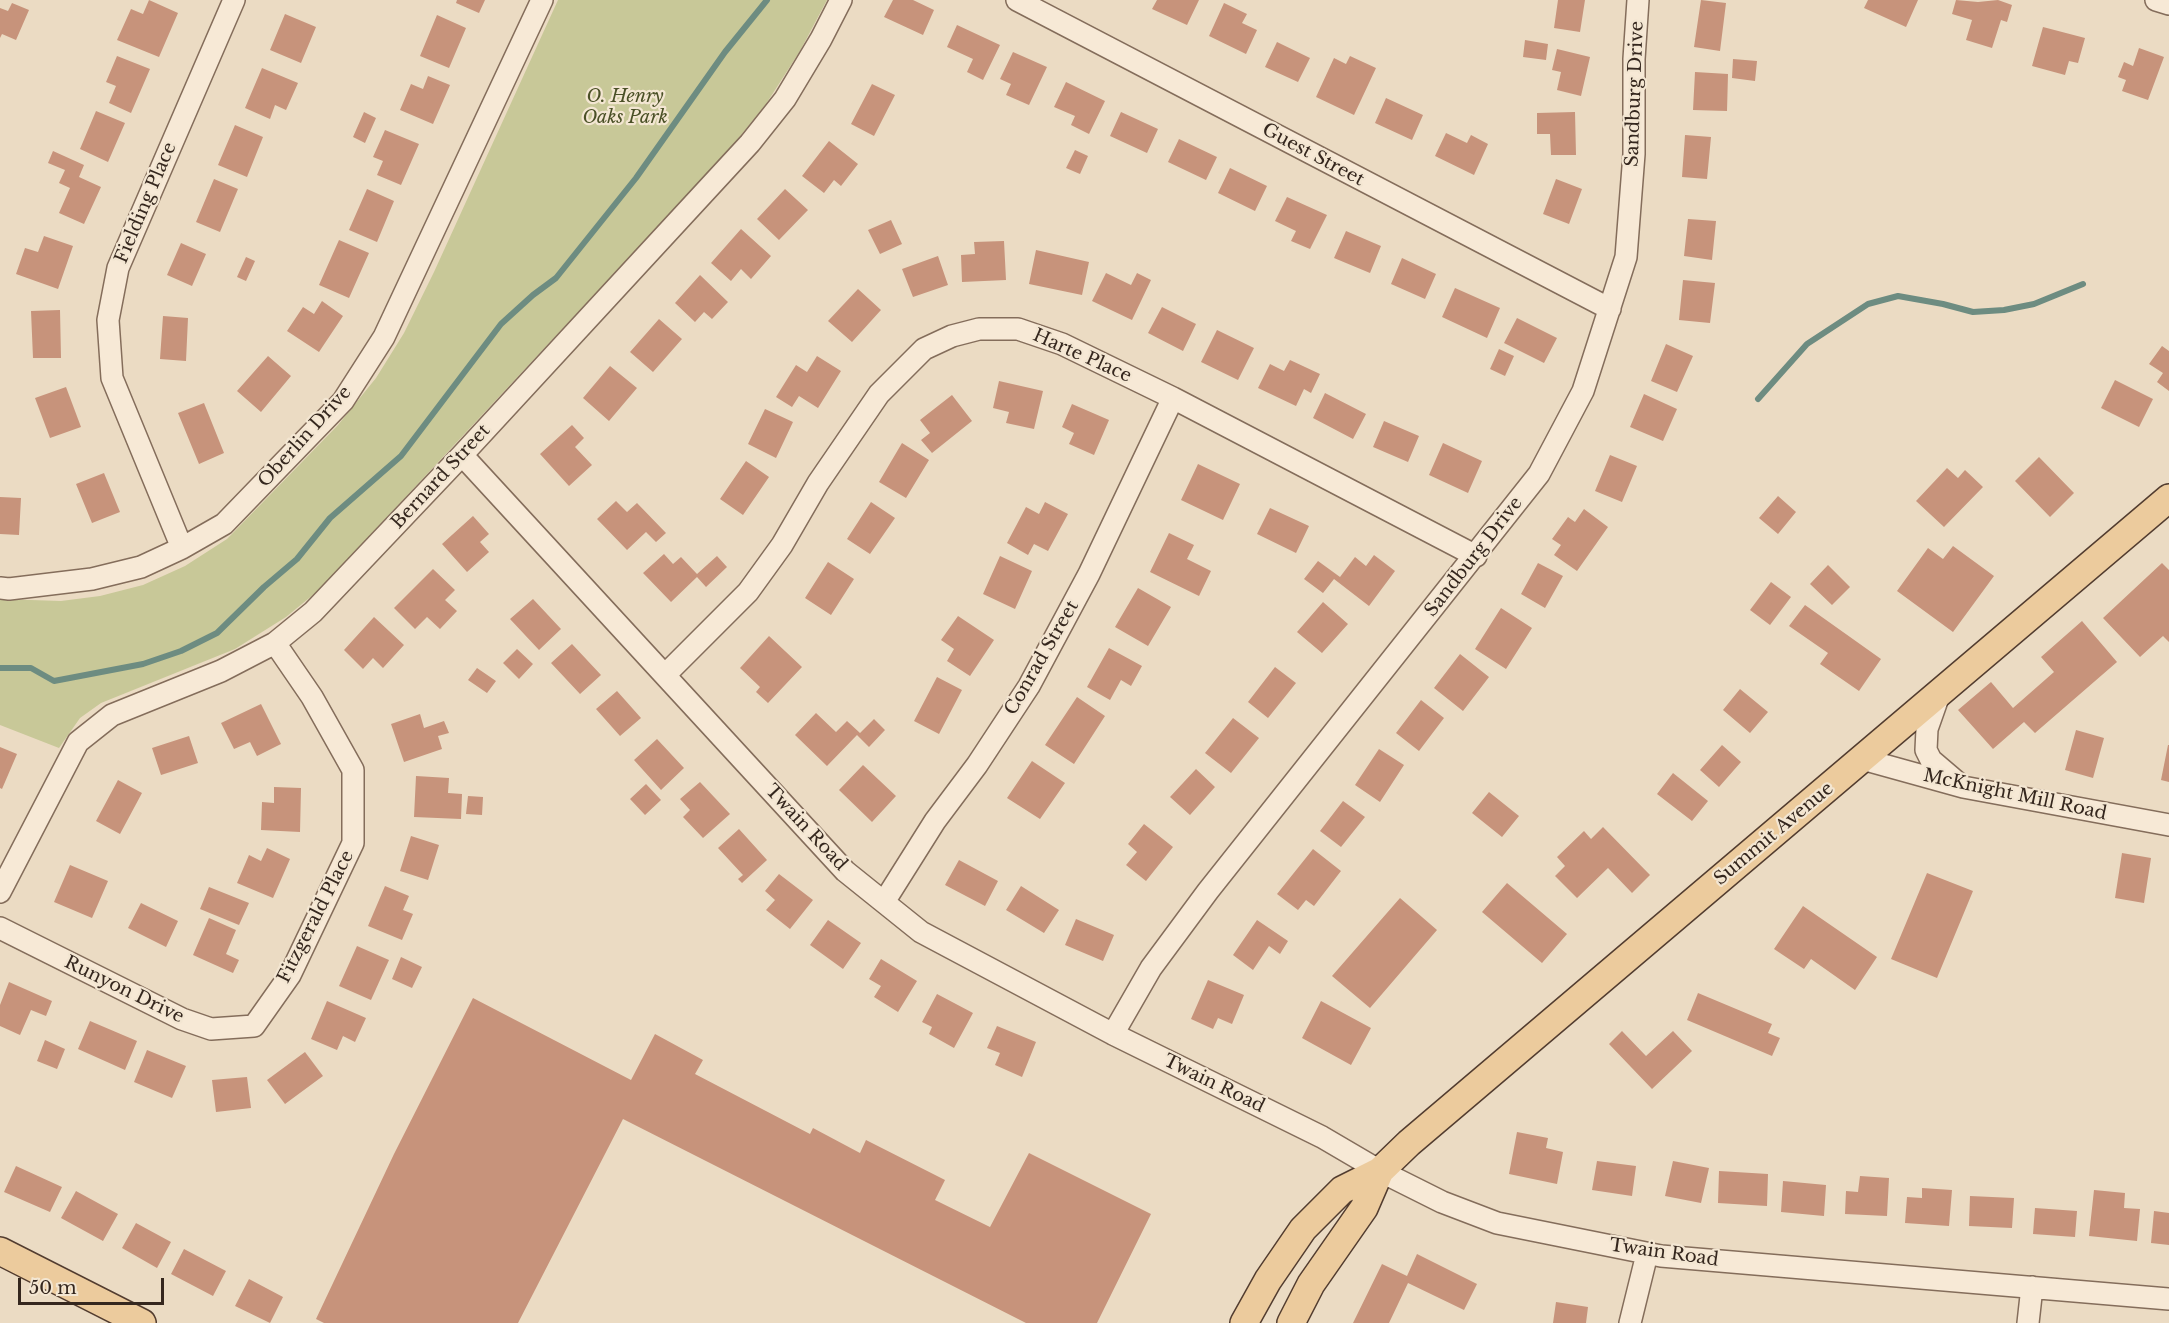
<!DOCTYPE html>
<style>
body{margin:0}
#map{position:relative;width:2169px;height:1323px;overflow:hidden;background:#ebdbc3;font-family:"Libre Baskerville",serif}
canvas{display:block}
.scale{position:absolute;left:18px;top:1278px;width:146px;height:27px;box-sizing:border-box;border:3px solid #35271e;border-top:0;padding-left:8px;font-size:18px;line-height:21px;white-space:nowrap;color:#35271e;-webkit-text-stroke:4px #f3e6d2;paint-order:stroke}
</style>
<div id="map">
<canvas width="2169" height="1323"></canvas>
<div class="scale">50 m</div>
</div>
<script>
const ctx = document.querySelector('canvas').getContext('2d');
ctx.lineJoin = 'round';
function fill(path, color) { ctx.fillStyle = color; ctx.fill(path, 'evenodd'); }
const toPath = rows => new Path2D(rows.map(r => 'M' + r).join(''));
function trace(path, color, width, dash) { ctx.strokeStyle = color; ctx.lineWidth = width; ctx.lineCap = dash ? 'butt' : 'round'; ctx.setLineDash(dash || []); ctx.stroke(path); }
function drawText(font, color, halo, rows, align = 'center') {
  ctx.font = font + ' "Libre Baskerville",serif'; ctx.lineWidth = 4.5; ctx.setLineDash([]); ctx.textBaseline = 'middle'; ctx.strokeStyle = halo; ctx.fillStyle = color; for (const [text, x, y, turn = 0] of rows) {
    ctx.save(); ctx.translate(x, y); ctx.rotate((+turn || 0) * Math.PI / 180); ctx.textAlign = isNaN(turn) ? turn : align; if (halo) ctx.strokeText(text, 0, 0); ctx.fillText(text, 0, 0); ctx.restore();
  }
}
fill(toPath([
 [558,0,827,0,800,51,766,104,729,150,319,590,286,617,235,649,101,703,80,718,59,748,0,725,0,599,61,601,100,596,143,585,185,566,227,539,338,425,376,378,404,333,434,272]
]), '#c8c898');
trace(toPath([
 [1758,399,1807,344,1868,304,1898,296,1943,304,1973,312,2004,310,2034,304,2083,284],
 [0,668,31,668,54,681,143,664,181,651,217,633,264,587,297,559,330,518,401,456,501,324,533,295,556,278,636,178,725,52,767,0]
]), '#6d8c81', 6);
fill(toPath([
 [149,0,178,13,159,57,117,40,131,9,143,14],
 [457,0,485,0,479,13,456,3],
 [893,0,913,0,934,10,923,35,884,17],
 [1157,0,1199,0,1187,25,1152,9],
 [1558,0,1585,0,1580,32,1554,28],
 [1701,0,1726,3,1720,51,1694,47],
 [1868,0,1918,0,1906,27,1864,8],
 [1956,0,1978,2,1998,0,2012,5,2007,22,2001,20,1992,48,1966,40,1972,20,1952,14],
 [12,3,29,10,16,40,2,34,0,38,0,8,8,11],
 [1224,3,1247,14,1242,23,1257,30,1246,54,1209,36],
 [285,14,316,27,301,63,270,50],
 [437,15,466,28,449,68,420,56],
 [957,25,1000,45,983,80,967,72,973,59,947,47],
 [2043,27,2085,38,2078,63,2069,61,2065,75,2032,66],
 [1525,40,1548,44,1546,60,1523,57],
 [1277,42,1310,58,1298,82,1265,67],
 [2139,48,2164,57,2148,100,2122,91,2126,80,2118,77,2124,62,2133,66],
 [1557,49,1590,57,1581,96,1557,90,1561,72,1552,70],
 [1013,52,1047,67,1029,105,1006,95,1011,84,1000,79],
 [117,56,150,69,131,113,109,103,116,86,106,82],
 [1350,56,1376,68,1354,115,1316,97,1334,58,1346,64],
 [1733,59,1757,61,1755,81,1732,78],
 [262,68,298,83,286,110,275,105,270,119,245,108],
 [1695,72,1728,74,1727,111,1693,110],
 [428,76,450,85,433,124,400,110,411,84,423,89],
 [1066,82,1105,101,1089,134,1071,125,1075,116,1054,107],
 [872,84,895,95,874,136,851,124],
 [1386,98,1423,115,1412,140,1375,123],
 [96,111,125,123,108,162,80,149],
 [364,112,376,118,365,143,353,137],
 [1121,112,1158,129,1147,153,1110,136],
 [1575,112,1576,155,1551,155,1550,134,1537,134,1537,113],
 [235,125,263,137,247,177,218,165],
 [385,130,419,144,401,185,377,175,383,161,373,157],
 [1446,133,1467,143,1471,135,1488,144,1474,175,1435,156],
 [1685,135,1711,137,1707,179,1682,177],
 [1179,139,1217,157,1206,180,1168,162],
 [829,141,858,164,841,186,834,180,824,193,802,176],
 [1075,150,1088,156,1080,174,1066,168],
 [53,151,84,165,79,177,101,187,84,224,59,213,70,188,59,183,65,170,48,163],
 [1230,168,1267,186,1255,211,1218,193],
 [214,179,238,189,220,232,196,222],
 [1556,179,1582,189,1569,224,1543,214],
 [367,189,394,201,377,242,349,230],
 [785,189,808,210,779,240,757,219],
 [1287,197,1327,215,1310,249,1291,241,1296,231,1275,221],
 [1688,219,1716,221,1712,260,1684,256],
 [891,220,902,244,880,254,868,230],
 [741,229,771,256,751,279,741,269,731,281,711,263],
 [1346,231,1381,246,1370,273,1334,258],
 [44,236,73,246,58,289,16,274,25,248,38,252],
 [339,240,369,253,349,298,319,285],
 [1004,241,1006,280,962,282,961,255,975,254,974,242],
 [181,243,206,254,192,286,167,275],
 [1036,250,1089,262,1082,295,1029,284],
 [938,256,948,285,913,297,902,269],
 [246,257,255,261,246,281,237,277],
 [1402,258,1436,274,1425,299,1391,284],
 [1106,273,1131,285,1137,273,1151,280,1132,320,1092,301],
 [700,275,728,302,712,319,704,312,695,322,675,303],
 [1683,280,1715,283,1710,323,1679,320],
 [1455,288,1500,308,1487,338,1442,317],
 [858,289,881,310,852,342,828,321],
 [322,301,343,316,319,352,287,331,303,307,314,314],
 [1162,307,1196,324,1183,351,1148,333],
 [60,310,61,358,33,358,31,311],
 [163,316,188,318,186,361,160,359],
 [1517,318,1557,338,1544,363,1504,343],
 [659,319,682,339,653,372,630,352],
 [1217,330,1254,348,1238,380,1201,362],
 [1666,344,1693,356,1677,392,1651,381],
 [2162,346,2169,351,2169,391,2157,382,2163,373,2149,364],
 [1499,349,1514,356,1505,376,1490,369],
 [268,356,291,376,261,412,237,391],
 [817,356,841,371,818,408,799,396,792,407,776,397,796,365,807,372],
 [1290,360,1320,374,1311,393,1304,389,1296,406,1258,388,1270,364,1284,371],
 [610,366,637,388,609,421,583,398],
 [2115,380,2153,399,2139,427,2101,408],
 [999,381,1043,391,1034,429,1006,423,1009,412,993,408],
 [66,387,81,427,50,438,35,398],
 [1325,393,1366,414,1353,439,1313,418],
 [1644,394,1677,409,1663,441,1630,427],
 [952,395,972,421,932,453,921,440,930,433,920,420],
 [204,403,224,453,199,464,178,413],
 [1072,404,1109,420,1094,455,1069,444,1074,433,1062,427],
 [765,409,793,422,776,458,748,444],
 [1384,421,1419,436,1408,462,1373,447],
 [572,425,584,438,575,447,592,465,569,486,540,454],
 [902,443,929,460,906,498,879,482],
 [1443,443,1482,461,1468,493,1429,475],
 [1610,455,1637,466,1622,502,1595,491],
 [2039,457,2074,493,2050,517,2015,481],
 [746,461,769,477,743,515,720,499],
 [1198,464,1240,484,1223,520,1181,500],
 [1947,468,1958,478,1965,470,1983,487,1944,527,1916,501],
 [104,473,120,512,92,523,76,484],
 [1778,496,1796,512,1778,534,1759,518],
 [0,497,21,498,19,535,0,534],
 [616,501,627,512,637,503,666,533,656,542,646,532,627,550,597,519],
 [871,502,895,518,870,554,847,539],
 [1045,502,1068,514,1048,551,1034,544,1028,555,1007,543,1026,507,1039,514],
 [1270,508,1309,526,1296,553,1257,534],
 [1584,509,1608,527,1577,571,1554,555,1561,545,1552,539,1568,517,1575,522],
 [473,516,489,534,480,542,489,552,467,572,442,544],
 [1169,533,1194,545,1187,559,1211,571,1199,596,1150,572],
 [1953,546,1994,576,1953,632,1897,591,1928,548,1943,559],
 [664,554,673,564,681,557,697,574,717,556,727,567,706,587,697,577,671,602,643,573],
 [1374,555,1395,571,1369,606,1334,579,1323,593,1304,579,1318,561,1340,577,1355,557,1366,566],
 [1000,556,1032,571,1015,609,983,594],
 [828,562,854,579,831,615,805,598],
 [1538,563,1563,576,1545,608,1521,594],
 [2162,563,2169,570,2169,642,2163,636,2140,657,2103,618],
 [1828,565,1850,587,1832,605,1810,584],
 [433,569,455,590,445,600,457,611,440,629,427,617,415,629,394,608],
 [1771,582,1791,597,1770,625,1750,610],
 [1138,588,1171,607,1148,646,1115,627],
 [533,599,561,629,539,650,510,619],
 [1323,602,1348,624,1322,653,1297,632],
 [1805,605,1881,659,1859,691,1820,664,1828,653,1789,626],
 [1501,608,1532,628,1506,669,1475,649],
 [958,616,994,640,970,676,947,661,954,649,941,640],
 [374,617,404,645,383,668,373,658,363,669,344,650],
 [2082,621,2117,662,2035,733,2024,722,1993,749,1958,710,1991,682,2013,708,2054,672,2041,657],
 [769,636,802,667,768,703,756,692,760,687,740,668],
 [572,644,601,675,580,694,551,663],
 [1109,648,1142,666,1131,686,1121,680,1110,700,1087,687],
 [517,649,533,664,519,679,503,663],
 [1460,654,1489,677,1463,711,1434,688],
 [1275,667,1296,683,1268,718,1248,702],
 [477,668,496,681,487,693,468,680],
 [937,677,962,690,939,734,914,721],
 [1740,689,1768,712,1750,733,1723,710],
 [617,691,641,718,620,736,596,709],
 [1077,697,1105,716,1074,764,1045,745],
 [1421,700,1444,718,1419,751,1396,733],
 [261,704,281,744,257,756,250,742,234,749,221,723],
 [816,713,836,732,847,721,860,733,874,719,885,730,869,747,857,735,827,766,795,735],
 [420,714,424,728,444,721,449,733,438,736,442,749,404,762,391,724],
 [1233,718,1259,738,1231,773,1205,753],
 [2076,730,2104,738,2093,778,2065,770],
 [189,736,198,763,161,775,152,748],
 [657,739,684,768,661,790,634,760],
 [1722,745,1741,762,1719,787,1700,770],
 [2168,745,2169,745,2169,782,2161,780],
 [0,747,17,754,2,789,0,788],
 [1379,749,1404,765,1380,802,1355,785],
 [1032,761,1065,783,1040,819,1007,798],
 [863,765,896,796,872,822,839,790],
 [1196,769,1215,787,1190,815,1170,797],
 [1673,773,1708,801,1692,821,1657,794],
 [416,776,449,778,448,793,462,794,461,819,414,817],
 [118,780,142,793,120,834,96,821],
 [700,782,730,814,703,838,683,817,690,810,680,799],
 [646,784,661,800,645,815,630,799],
 [274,787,301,788,300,832,261,830,262,802,274,803],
 [1489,792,1519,816,1502,837,1472,813],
 [468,796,483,797,482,815,466,814],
 [1343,801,1365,817,1341,847,1320,831],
 [1144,824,1173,847,1146,881,1126,865,1137,852,1128,844],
 [1603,827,1650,875,1632,893,1608,868,1577,898,1555,876,1565,866,1557,857,1584,831,1591,839],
 [739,829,767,860,742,883,738,879,743,875,718,848],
 [411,836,439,845,428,880,400,871],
 [267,848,290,859,273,898,237,883,249,855,261,861],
 [1313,849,1341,871,1314,906,1306,900,1298,910,1277,894],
 [2122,853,2151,858,2144,903,2115,898],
 [959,860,998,881,985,906,945,885],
 [70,865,108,881,92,918,54,902],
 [1927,873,1973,891,1937,978,1891,959],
 [779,874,813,900,790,929,766,910,775,900,765,891],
 [1507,883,1567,934,1542,963,1482,912],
 [385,886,409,896,403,910,413,914,402,940,368,926],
 [1021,886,1059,910,1044,933,1006,910],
 [209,887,249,903,239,925,200,909],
 [1400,898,1437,930,1370,1008,1332,976],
 [141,903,178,921,166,947,128,928],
 [1803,906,1877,957,1855,990,1811,959,1804,969,1774,949],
 [209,918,236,930,226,954,239,960,233,973,193,955],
 [1076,919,1114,935,1103,961,1065,945],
 [828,920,861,943,843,969,810,945],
 [1257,920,1288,941,1280,954,1269,946,1253,970,1233,955],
 [357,946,389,960,371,1000,339,986],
 [401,957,422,967,412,988,392,979],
 [881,959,917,981,898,1012,874,997,881,986,869,979],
 [1208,980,1244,995,1232,1024,1218,1018,1213,1029,1191,1019],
 [9,982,52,1001,46,1016,31,1010,20,1035,0,1026,0,1005],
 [1698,993,1772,1024,1768,1033,1780,1038,1772,1056,1687,1020],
 [937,994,973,1013,954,1048,929,1034,932,1027,922,1022],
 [473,998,631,1080,655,1034,703,1060,695,1074,810,1134,813,1128,860,1153,866,1140,945,1180,935,1200,990,1227,1029,1153,1151,1214,1097,1323,1026,1323,623,1119,518,1323,324,1323,316,1319,394,1154],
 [327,1001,366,1018,355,1042,343,1036,337,1050,311,1039],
 [1321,1001,1371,1028,1351,1065,1302,1038],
 [90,1021,137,1041,125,1070,78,1049],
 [997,1026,1036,1042,1022,1077,995,1065,1000,1053,987,1048],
 [1622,1031,1646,1056,1673,1031,1692,1051,1652,1089,1609,1044],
 [45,1040,65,1049,57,1069,37,1061],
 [147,1050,186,1066,172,1098,134,1082],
 [305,1052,323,1076,285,1104,267,1080],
 [247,1077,251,1108,216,1112,212,1080],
 [1517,1132,1548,1138,1546,1148,1563,1152,1557,1184,1509,1174],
 [1597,1161,1636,1166,1632,1196,1592,1190],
 [1673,1161,1709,1168,1701,1203,1665,1196],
 [16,1166,62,1187,50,1212,4,1192],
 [1719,1171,1768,1174,1767,1206,1718,1203],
 [1860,1176,1889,1178,1887,1216,1845,1214,1846,1191,1858,1192],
 [1783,1181,1826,1185,1824,1216,1781,1212],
 [1922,1188,1952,1190,1949,1226,1905,1223,1907,1197,1922,1198],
 [2094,1190,2125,1193,2124,1208,2140,1209,2137,1241,2089,1236],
 [76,1191,118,1214,103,1241,61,1218],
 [1970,1196,2014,1198,2012,1228,1969,1226],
 [2035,1208,2077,1211,2075,1237,2033,1234],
 [2154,1211,2169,1213,2169,1245,2151,1243],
 [136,1223,171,1242,157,1268,122,1248],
 [184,1249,226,1271,213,1296,171,1274],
 [1417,1254,1477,1284,1464,1310,1408,1283,1389,1323,1353,1323,1382,1264,1407,1276],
 [249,1279,283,1297,270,1323,235,1306],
 [1556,1302,1588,1307,1586,1323,1553,1323]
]), '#c7937b');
const minor = toPath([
 [1017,0,1610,309],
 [2156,0,2169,4],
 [462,455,845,871,921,932,1113,1034,1322,1137,1380,1171,1442,1202,1497,1223,1661,1256,2169,1299],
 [182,548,112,378,108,320,118,268,234,0],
 [0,588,9,589,92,579,141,567,182,548,224,524,343,401,384,337,542,0],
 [665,675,748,592,782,545,818,483,879,394,924,349,952,336,979,329,1018,329,1062,344,1173,398,1476,556],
 [1940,692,1927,729,1926,750,1931,760,1958,783],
 [1862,759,1963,787,2169,825],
 [0,892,78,742,112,715,221,671,275,643,313,612,462,455,750,143,785,99,821,39,841,0],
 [884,902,935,821,977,765,1029,686,1089,574,1173,398],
 [0,928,182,1019,211,1029,254,1026,290,975,353,843,353,770,312,697,275,643],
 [1113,1034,1151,968,1208,891,1539,474,1583,391,1626,257,1634,154,1634,59,1638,0],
 [1630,1323,1647,1254],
 [2028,1323,2032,1287]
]);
const major = toPath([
 [0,1251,142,1323],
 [1244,1323,1268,1280,1303,1229,1342,1190,1380,1171,1409,1143,2169,498],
 [1291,1323,1311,1284,1364,1208,1380,1171]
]);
trace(minor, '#846d5b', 24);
trace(major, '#523c2f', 30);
trace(minor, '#f7e9d6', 21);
trace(major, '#eccb9d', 27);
drawText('18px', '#35271e', '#f3e6d2', [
 ["Sandburg Drive",1635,94,-88],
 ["Guest Street",1313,155,28],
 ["Fielding Place",146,203,-67],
 ["Harte Place",1082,356,24],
 ["Oberlin Drive",305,437,-48],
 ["Bernard Street",441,477,-47],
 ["Sandburg Drive",1474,557,-52],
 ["Conrad Street",1042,658,-60],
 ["McKnight Mill Road",2015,795,12],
 ["Twain Road",806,828,47],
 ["Summit Avenue",1774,834,-40],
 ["Fitzgerald Place",316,917,-63],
 ["Runyon Drive",124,990,26],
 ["Twain Road",1214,1084,26],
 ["Twain Road",1664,1253,8]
]);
drawText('italic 18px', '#4a5026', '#f3e6d2', [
 ["O. Henry",625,97],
 ["Oaks Park",625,118]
]);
</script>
